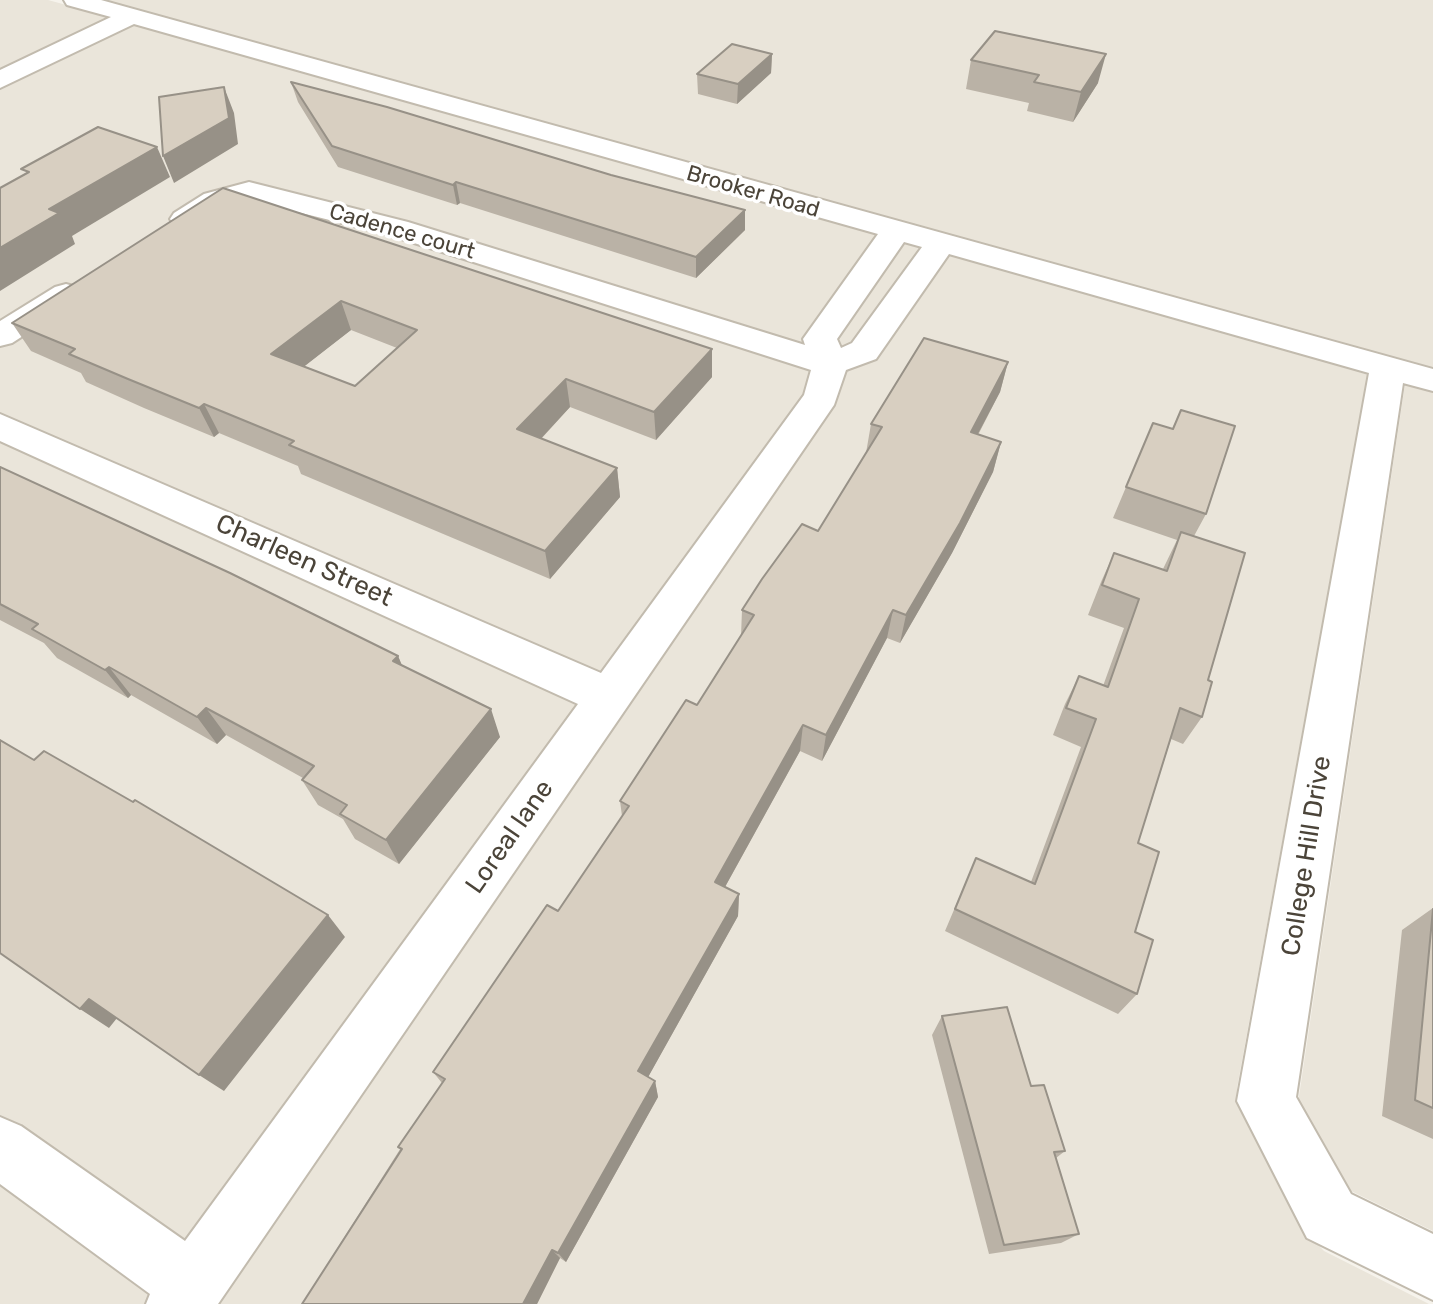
<!DOCTYPE html>
<style>
body{margin:0}
canvas{display:block;background:#f6f3ec}
</style>
<canvas width="1433" height="1304"></canvas>
<script>
const ctx = document.querySelector('canvas').getContext('2d');
ctx.lineJoin = 'round';
function fill(path, color) { ctx.fillStyle = color; ctx.fill(path, 'evenodd'); }
const toPath = rows => new Path2D(rows.map(r => 'M' + r).join(''));
function trace(path, color, width, dash) { ctx.strokeStyle = color; ctx.lineWidth = width; ctx.lineCap = dash ? 'butt' : 'round'; ctx.setLineDash(dash || []); ctx.stroke(path); }
function drawText(font, color, halo, rows, align = 'center') {
  ctx.font = font + ' Rubik,sans-serif'; ctx.lineWidth = 7; ctx.setLineDash([]); ctx.textBaseline = 'middle'; ctx.strokeStyle = halo; ctx.fillStyle = color; for (const [text, x, y, turn = 0] of rows) {
    ctx.save(); ctx.translate(x, y); ctx.rotate((+turn || 0) * Math.PI / 180); ctx.textAlign = isNaN(turn) ? turn : align; if (halo) ctx.strokeText(text, 0, 0); ctx.fillText(text, 0, 0); ctx.restore();
  }
}
fill(toPath([
 [0,0,48,0,114,18,0,73],
 [101,0,1433,0,1433,369,787,192],
 [130,23,1368,374,1237,1088,1242,1113,1303,1229,1324,1251,1429,1304,0,1304,0,87],
 [1405,384,1433,392,1433,1231,1347,1189,1298,1103]
]), '#eae5da');
const minor = toPath([
 [64,0,101,0,1433,369,1433,391,1403,383,1296,1097,1351,1194,1433,1234,1433,1300,1307,1238,1237,1101,1369,373,949,254,876,359,846,370,834,405,218,1304,146,1304,150,1294,0,1184,0,1117,21,1126,185,1241,578,704,0,441,0,414,601,673,804,395,811,370,386,234,249,200,224,206,196,225,185,228,174,225,170,219,174,213,204,194,249,182,408,222,805,345,803,339,878,234,134,24,0,88,0,70,111,17,67,5,64,0],
 [904,242,922,247,852,343,841,348,837,339,904,242],
 [66,284,77,287,82,294,77,301,12,343,0,346,0,321,55,287,66,284]
]);
trace(minor, '#c2bbae', 4);
fill(minor, '#fff');
fill(toPath([
 [772,54,771,73,737,104,698,94,697,74],
 [971,60,1098,83,1073,122,1027,111,1029,103,966,89],
 [291,82,611,175,745,210,745,230,696,278,460,203,457,205,338,167,298,102],
 [223,188,712,377,656,440,570,407,541,439,617,468,620,497,550,579,301,474,298,466,219,433,214,437,144,408,86,382,81,373,31,351,12,323],
 [351,330,397,348,355,386,304,366],
 [1008,362,1000,392,978,435,1001,442,993,472,952,553,900,643,887,638,822,761,800,751,725,887,739,894,738,916,648,1077,655,1081,658,1097,566,1262,560,1258,537,1304,302,1304,442,1083,433,1072,558,911,622,816,620,801,697,705,741,636,742,610,818,531,866,453,871,424],
 [1181,410,1206,514,1194,536,1208,680,1202,717,1183,744,1171,739,1138,843,1135,932,1137,994,1118,1014,945,931,976,858,1031,882,1081,747,1053,735,1065,704,1079,676,1103,686,1124,628,1088,615,1101,582,1114,553,1163,569,1177,540,1113,518,1153,423,1172,429],
 [0,467,398,656,402,666,500,737,399,864,355,839,343,819,318,805,302,780,303,778,226,735,217,744,131,695,128,698,57,658,44,643,0,620],
 [1433,908,1433,1139,1382,1116,1402,930],
 [942,1016,1031,1086,1065,1151,1056,1158,1079,1234,1061,1243,989,1254,932,1035]
]), '#bab2a6');
fill(toPath([
 [772,54,771,73,737,104,738,84],
 [1106,54,1098,83,1073,122,1081,92],
 [224,87,234,113,238,144,174,183,163,156],
 [157,147,170,177,72,236,75,244,0,291,0,248,49,209],
 [456,182,460,203,457,205,453,185],
 [745,210,745,230,696,278,696,257],
 [341,301,351,330,283,383,271,354],
 [712,349,712,377,656,440,654,412],
 [1008,362,1000,392,963,462,971,432],
 [566,379,570,407,523,458,517,429],
 [204,404,219,433,214,437,199,408],
 [1001,442,993,472,952,553,900,643,906,615],
 [617,468,620,497,550,579,545,551],
 [893,610,887,638,822,761,826,735],
 [398,656,410,684,393,661],
 [109,667,131,695,128,698,105,670],
 [206,708,226,735,217,744,197,717],
 [491,709,500,737,399,864,386,840],
 [803,725,800,751,715,905,715,882],
 [739,894,738,916,642,1088,638,1071],
 [328,915,345,937,224,1091,199,1075],
 [89,999,117,1018,109,1028,80,1009],
 [655,1081,658,1097,566,1262,558,1253],
 [552,1250,560,1258,537,1304,523,1304]
]), '#979187');
const building = toPath([
 [995,31,1106,54,1081,92,1034,82,1039,75,971,60,995,31],
 [732,44,772,54,738,84,697,74,732,44],
 [291,82,387,107,611,175,745,210,696,257,456,182,453,185,332,146,291,82],
 [224,87,229,118,163,156,159,97,224,87],
 [98,127,157,147,49,209,59,213,0,248,0,188,29,172,21,169,98,127],
 [223,188,712,349,654,412,566,379,517,429,617,468,545,551,289,445,294,441,204,404,199,408,128,379,69,354,75,349,12,323,223,188],
 [341,301,417,330,355,386,271,354,341,301],
 [924,338,1008,362,971,432,1001,442,960,523,906,615,893,610,826,735,803,725,715,882,739,894,638,1071,655,1081,558,1253,552,1250,523,1304,302,1304,402,1149,398,1147,445,1079,433,1072,547,905,558,911,629,806,620,801,686,700,697,705,754,615,742,610,762,579,802,524,818,531,882,427,871,424,924,338],
 [1181,410,1235,426,1206,514,1126,487,1153,423,1173,429,1181,410],
 [0,467,230,573,398,656,393,661,491,709,386,840,340,814,347,805,302,780,314,766,206,708,197,717,109,667,105,670,32,629,38,624,0,604,0,467],
 [1181,532,1245,553,1208,680,1212,682,1202,717,1180,708,1138,843,1159,852,1135,932,1153,940,1137,994,955,909,976,858,1035,884,1096,719,1066,708,1079,676,1108,687,1139,599,1102,585,1114,553,1167,571,1181,532],
 [0,740,34,760,44,751,133,802,135,800,328,915,199,1075,89,999,80,1009,0,953,0,740],
 [1433,909,1433,1108,1415,1100,1433,909],
 [1007,1007,1031,1086,1044,1085,1065,1151,1054,1152,1079,1234,1004,1245,942,1016,1007,1007]
]);
fill(building, '#d8cfc1');
trace(building, '#979187', 2);
drawText('22px', '#4b4439', '#fff', [
 ["Brooker Road",753,192,16],
 ["Cadence court",402,232,16]
]);
drawText('26px', '#4b4439', '#fff', [
 ["Charleen Street",304,561,24],
 ["Loreal lane",510,837,-55],
 ["College Hill Drive",1307,856,-81]
]);
</script>
